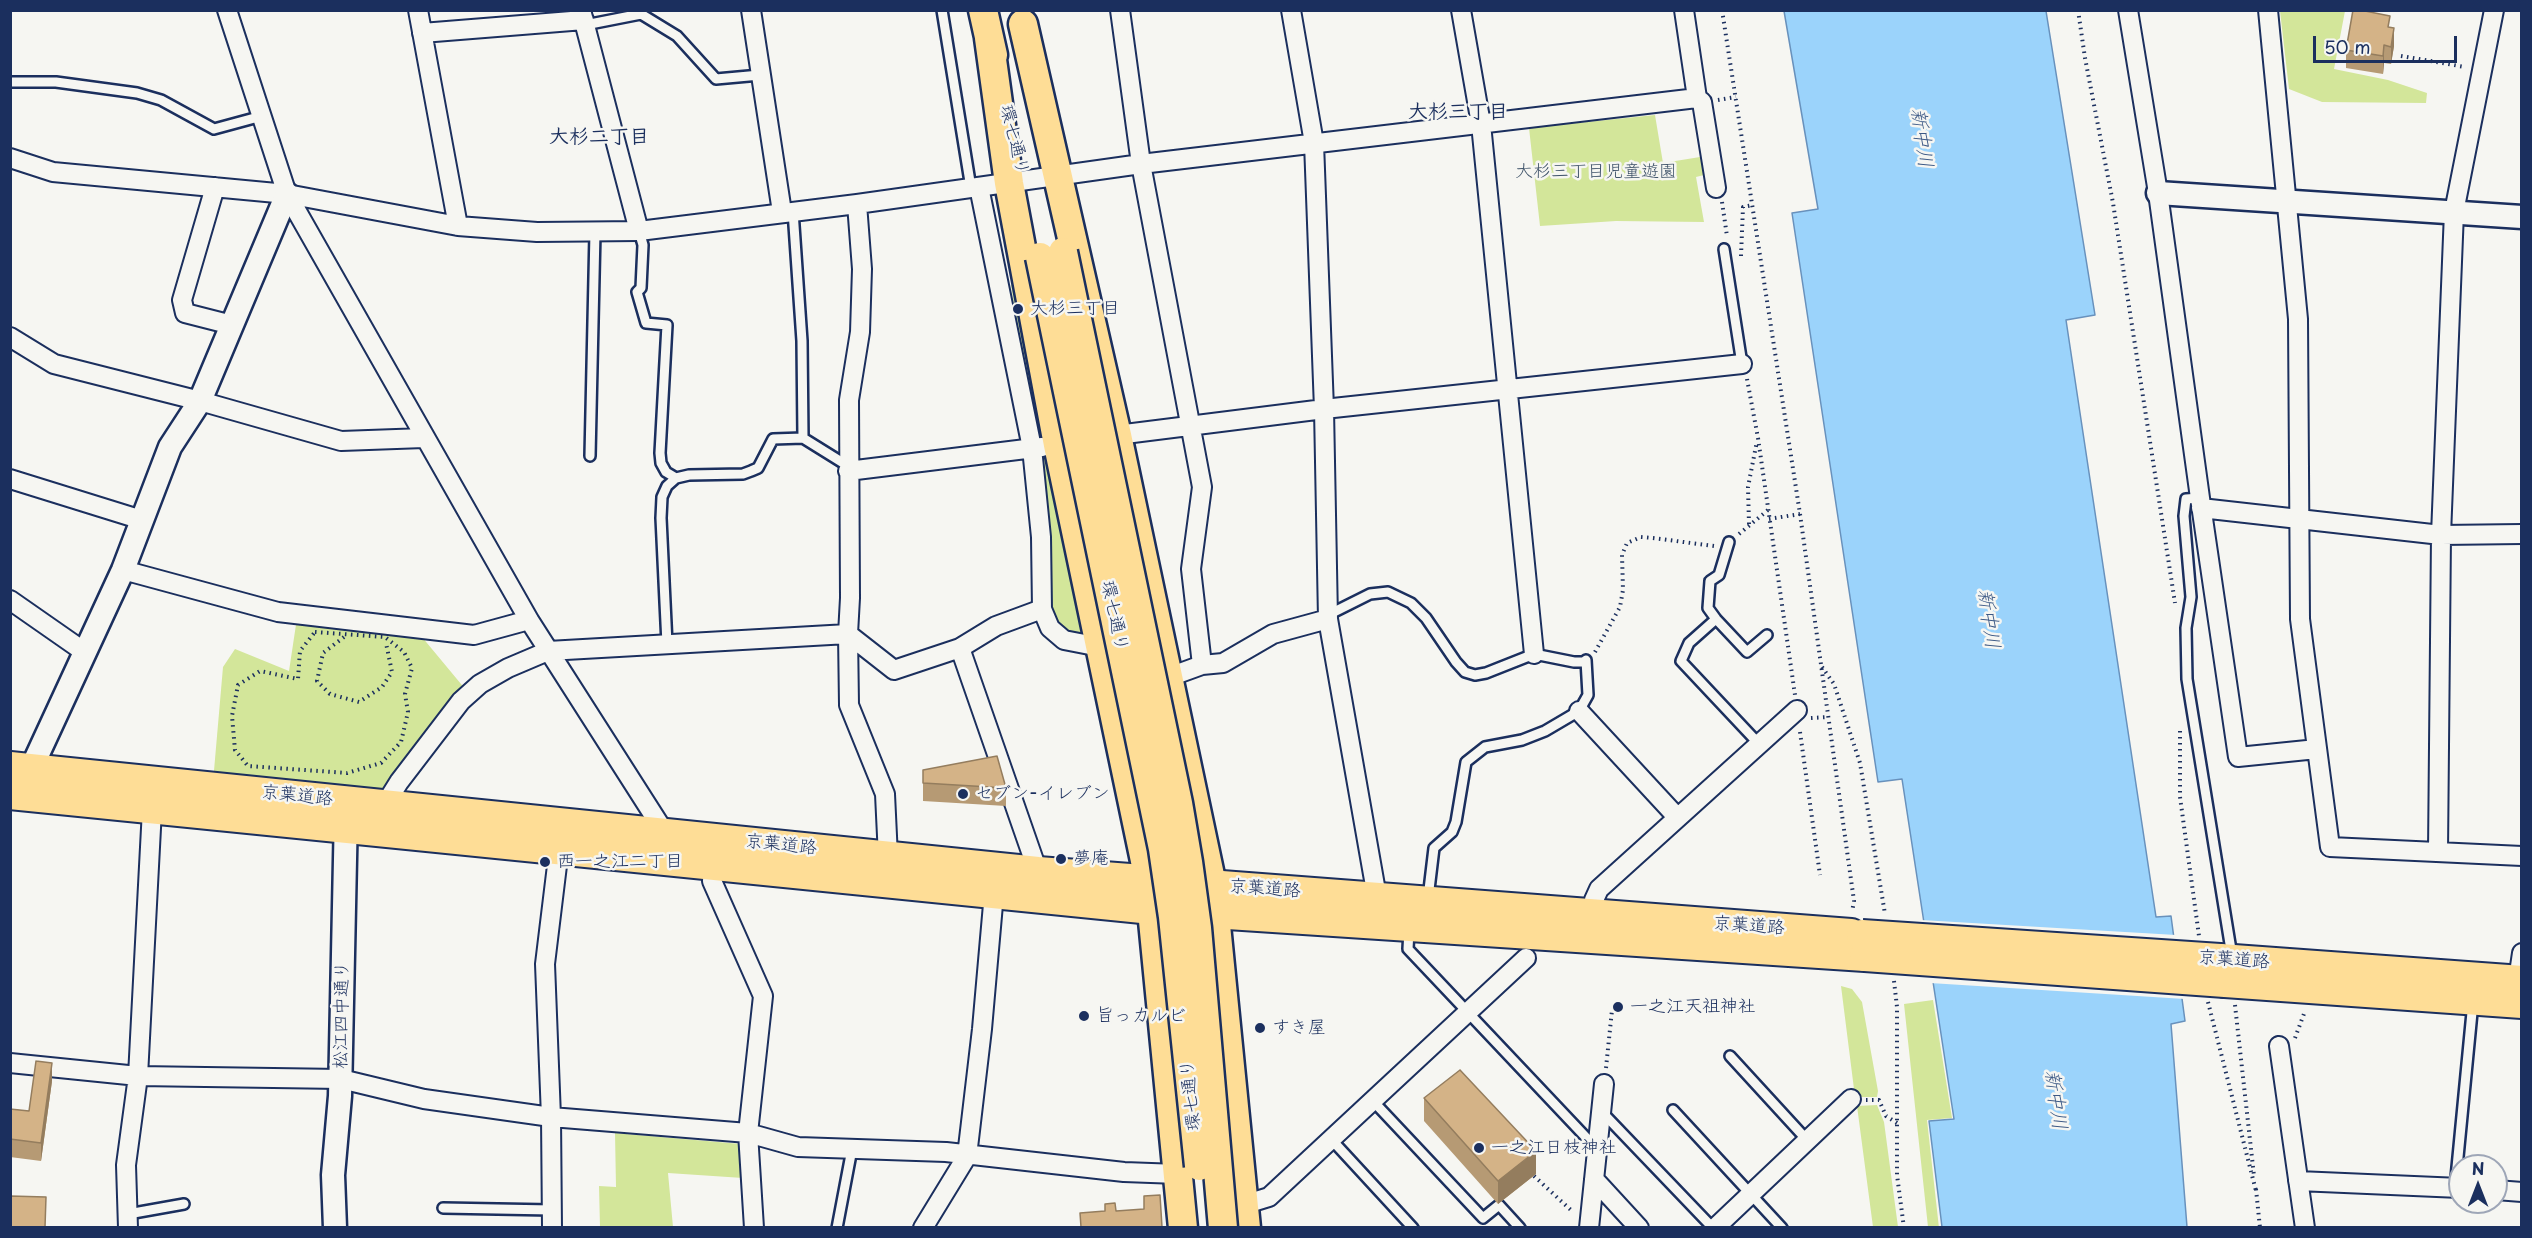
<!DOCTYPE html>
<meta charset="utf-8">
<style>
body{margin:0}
#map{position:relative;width:2532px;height:1238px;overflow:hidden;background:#f6f6f2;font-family:"Playpen Sans",sans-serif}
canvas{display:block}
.frame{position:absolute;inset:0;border:12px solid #1b2f5e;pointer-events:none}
.north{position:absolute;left:2448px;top:1154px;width:60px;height:60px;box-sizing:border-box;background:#f6f6f2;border:2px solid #9ea6b7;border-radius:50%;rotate:0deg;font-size:16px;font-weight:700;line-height:24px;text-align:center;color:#1b2f5e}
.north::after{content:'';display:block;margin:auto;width:21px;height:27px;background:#1b2f5e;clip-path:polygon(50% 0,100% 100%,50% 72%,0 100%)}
.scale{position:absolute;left:2313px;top:36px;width:144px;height:27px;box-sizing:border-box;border:3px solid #1b2f5e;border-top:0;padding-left:8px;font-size:18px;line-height:21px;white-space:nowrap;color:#1b2f5e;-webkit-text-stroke:4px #f6f6f2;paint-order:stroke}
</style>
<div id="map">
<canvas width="2532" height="1238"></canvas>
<div class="frame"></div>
<div class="north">N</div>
<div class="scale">50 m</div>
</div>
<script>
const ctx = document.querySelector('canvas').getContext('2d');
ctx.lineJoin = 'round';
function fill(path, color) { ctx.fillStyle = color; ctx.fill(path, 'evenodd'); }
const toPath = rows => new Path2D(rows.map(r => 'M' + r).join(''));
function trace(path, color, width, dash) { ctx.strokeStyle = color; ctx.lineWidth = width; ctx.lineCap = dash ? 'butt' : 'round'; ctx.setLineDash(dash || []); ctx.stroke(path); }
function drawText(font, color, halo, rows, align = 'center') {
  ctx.font = font + ' "Playpen Sans","Klee One",sans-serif'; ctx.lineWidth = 5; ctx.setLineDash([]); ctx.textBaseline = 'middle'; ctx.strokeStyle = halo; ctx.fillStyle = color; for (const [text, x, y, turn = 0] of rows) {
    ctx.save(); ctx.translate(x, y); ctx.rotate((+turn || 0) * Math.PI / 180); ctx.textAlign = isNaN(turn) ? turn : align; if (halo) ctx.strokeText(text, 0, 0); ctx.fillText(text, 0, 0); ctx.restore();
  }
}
fill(toPath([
 [2280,11,2345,11,2334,69,2388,80,2427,93,2426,103,2322,102,2289,89],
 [1655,115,1663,163,1700,157,1704,175,1696,177,1704,222,1616,221,1540,226,1529,128],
 [1015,282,1049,444,1034,444,1011,285],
 [1052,450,1091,642,1071,636,1057,624,1047,607,1035,452],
 [297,618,417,631,466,690,385,792,213,782,223,667,235,649,289,671],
 [1841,986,1852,989,1862,1002,1878,1091,1877,1097,1855,1097],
 [1933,1000,1952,1118,1927,1120,1939,1228,1928,1227,1904,1004],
 [1877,1105,1884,1122,1898,1227,1873,1227,1857,1106],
 [615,1133,741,1144,743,1178,668,1173,673,1227,600,1227,599,1186,616,1187]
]), '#d3e69a');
const water = toPath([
 [1784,11,2046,11,2095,315,2066,320,2156,917,2171,916,2185,1021,2171,1024,2187,1227,1942,1227,1929,1121,1954,1119,1902,779,1878,782,1792,213,1818,209,1784,11]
]);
fill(water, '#9bd3fb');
trace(water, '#6891bc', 1.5);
fill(toPath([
 [1921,920,2176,935,2185,999,1930,983]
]), '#f6f6f2');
const service = toPath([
 [942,10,971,188],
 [585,25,641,14,677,36,716,79,760,75],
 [10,82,56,82,137,93,161,100,214,129,262,116],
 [639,231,643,245,641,288,637,292,646,323,667,325,660,453,661,463,666,472,676,478],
 [1724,249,1742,364],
 [803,438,848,466],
 [590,456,595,232],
 [2200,498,2186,499,2184,516,2191,597,2186,628,2187,679,2232,956],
 [1729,542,1719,575,1710,581,1708,608,1716,619,1747,652,1767,635],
 [1328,615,1370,594,1388,592,1411,603,1426,618,1456,662,1465,672,1475,675,1486,673,1534,654,1574,662,1582,662],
 [1716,619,1689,643,1681,661,1759,744],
 [667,644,661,518,662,497,667,486,676,478,689,475,743,474,751,471,758,468,773,439,803,438,802,341,793,211],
 [1428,898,1434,848,1452,832,1456,822,1466,762,1485,747,1522,740,1545,731,1579,711,1588,695,1586,660],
 [1409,930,1408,949,1597,1149],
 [1730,1056,1807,1140],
 [1373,1101,1483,1218,1499,1205,1520,1228],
 [1673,1110,1782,1228],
 [1601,1111,1713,1228],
 [1331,1139,1413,1228],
 [2455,1188,2473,1002],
 [443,1208,552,1210],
 [128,1214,184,1204],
 [837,1228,852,1149]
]);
const minor = toPath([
 [227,10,287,194,529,620,665,833],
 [418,10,458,226],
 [581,10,639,231],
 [751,10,782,212],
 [1120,10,1141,164,1202,487,1191,569,1202,665],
 [1291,10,1314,143,1324,409,1328,619,1377,897],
 [1461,10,1481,124,1534,654],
 [1684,10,1697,98,1702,102,1716,188],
 [2128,10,2158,193,2200,498,2238,757,2317,749],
 [2268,10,2298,319,2300,619,2330,847,2522,856],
 [422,33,584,20],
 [10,158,53,172,287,194,458,226,537,232,639,231,857,204,1141,164,1697,98],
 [215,187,182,300,185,313,232,325],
 [979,187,1032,448,1041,537,1042,609,1050,628,1064,640,1100,647],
 [10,337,54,364,200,401,341,441,424,438],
 [1117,435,1324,409,1742,364],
 [848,471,1042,447],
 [10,479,142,520],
 [2201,508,2441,535,2522,534],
 [123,570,278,612,474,635,529,620],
 [10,600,86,653],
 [960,648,1038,872],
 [1169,677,1202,665,1223,663,1273,634,1328,619],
 [1579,711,1677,817],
 [384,813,384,806,399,782,461,701,480,684,508,668,548,651,848,634,850,598,849,400,860,332,862,269,857,204],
 [2438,852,2441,535,2454,212,2494,10],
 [888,857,885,794,849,705,848,634,894,670,960,648,996,626,1042,609],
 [713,865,712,881,763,996,748,1133,754,1228],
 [1595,914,1594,900,1599,889,1797,710],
 [2518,980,2522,953],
 [2279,1046,2305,1228],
 [10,1063,138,1076,341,1079,424,1099,551,1117,748,1133,798,1147,946,1152,1124,1172,1178,1174],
 [1594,1179,1639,1228],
 [2298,1181,2460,1188],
 [2496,1190,2522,1192],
 [1243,1205,1269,1197,1526,958],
 [128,1228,126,1165,138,1076,152,809],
 [552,1228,551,1117,545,964,559,849],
 [923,1228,967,1156,982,1029,994,893],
 [1589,1228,1604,1084],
 [1715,1228,1851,1099]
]);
const tertiary = toPath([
 [2158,193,2522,217],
 [31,769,123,570,170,447,200,401,287,194],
 [335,1228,333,1175,340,1096,346,812]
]);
const primary = toPath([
 [983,10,993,55],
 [1023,24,1117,435,1212,885,1246,1228],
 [989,38,1009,183,1058,445,1149,880,1183,1228]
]);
const trunk = toPath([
 [10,767,1038,872,1851,934],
 [10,794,1152,909,1865,956],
 [2220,959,2522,981],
 [2225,982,2522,1003]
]);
trace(service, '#1b2f5e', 14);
trace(minor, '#1b2f5e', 22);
trace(tertiary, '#1b2f5e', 27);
trace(primary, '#1b2f5e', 33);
trace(trunk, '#1b2f5e', 34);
trace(toPath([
 [1722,10,1800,514,1854,901,1852,912],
 [2078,10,2085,58,2113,203,2175,603],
 [2401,56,2465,67],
 [1718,100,1736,97],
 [1722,202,1727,236],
 [1741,256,1743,207,1753,205],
 [1747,379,1758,438,1795,695],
 [1769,519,1800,514],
 [1749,524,1748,487,1757,441],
 [1739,534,1768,510],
 [315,632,385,637,404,652,412,668,405,694,408,712,401,742,381,763,347,773,248,766,235,750,232,716,238,685,260,671,298,679,300,651,315,632],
 [344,637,323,653,317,681,330,694,359,702,382,687,392,672,386,643],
 [1595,652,1620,607,1623,590,1622,555,1627,543,1641,537,1653,538,1714,546],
 [1822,667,1834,684,1860,763,1885,914],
 [1811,718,1828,717],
 [2180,731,2180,797,2199,936],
 [1800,732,1820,875],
 [1894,981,1897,1007,1897,1175,1904,1228],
 [2208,1002,2256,1191],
 [2235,1005,2254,1176],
 [2295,1038,2305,1011],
 [1606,1068,1612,1010],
 [1866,1100,1879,1100,1886,1116,1897,1123],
 [1534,1176,1573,1212],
 [2256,1189,2260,1228]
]), '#1b2f5e', 4, [1.5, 4.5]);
trace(service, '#f6f6f2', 9);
trace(minor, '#f6f6f2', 18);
trace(tertiary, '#f6f6f2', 22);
trace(primary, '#fedd96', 28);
trace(trunk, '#fedd96', 30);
const primaryBridge = toPath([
 [1063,252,1178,803,1188,862,1197,928,1223,1228],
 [1040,257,1163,849,1173,917,1199,1166]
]);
const trunkBridge = toPath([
 [1862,935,2220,959],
 [1865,956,2225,982]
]);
trace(primaryBridge, '#1b2f5e', 33, []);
trace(trunkBridge, '#1b2f5e', 34, []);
trace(primaryBridge, '#fedd96', 28);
trace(trunkBridge, '#fedd96', 30);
fill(toPath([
 [2390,28,2394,46,2391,64,2384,63,2383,74,2346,68,2346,50],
 [923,770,1006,788,1006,806,923,801],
 [52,1081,41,1161,10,1157,10,1109,29,1111],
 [1424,1098,1536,1174,1498,1204,1424,1121]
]), '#b69a74');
fill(toPath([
 [2394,28,2394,46,2391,64,2391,47],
 [2384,45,2384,63,2383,74,2383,56],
 [52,1063,52,1081,41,1161,41,1143],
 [1536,1151,1536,1174,1498,1204,1498,1181]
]), '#947d5e');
const building = toPath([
 [2353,10,2360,10,2390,16,2388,27,2394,28,2391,47,2384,45,2383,56,2346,50,2353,10],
 [997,756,1006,788,923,783,923,770,997,756],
 [36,1061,52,1063,41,1143,10,1139,10,1109,29,1111,36,1061],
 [1460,1070,1536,1151,1498,1181,1424,1098,1460,1070],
 [1160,1195,1162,1227,1081,1227,1080,1213,1105,1211,1105,1204,1115,1203,1116,1211,1144,1209,1144,1196,1160,1195],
 [10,1196,46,1197,45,1227,10,1227,10,1196]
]);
fill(building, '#d4b387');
trace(building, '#947d5e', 1.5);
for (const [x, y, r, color] of [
 [1018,309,6,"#1b2f5e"],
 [963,794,6,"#1b2f5e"],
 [1061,859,6,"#1b2f5e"],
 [545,862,6,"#1b2f5e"],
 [1618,1007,6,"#1b2f5e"],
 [1084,1016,6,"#1b2f5e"],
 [1260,1028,6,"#1b2f5e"],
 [1479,1148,6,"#1b2f5e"]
]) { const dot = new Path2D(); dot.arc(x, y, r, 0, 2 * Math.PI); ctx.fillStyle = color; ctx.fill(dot); trace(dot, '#f6f6f2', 2); }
drawText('18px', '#1b2f5e', '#f6f6f2', [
 ["環七通り",1014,140,76],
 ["環七通り",1114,616,78],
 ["京葉道路",297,796,6],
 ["京葉道路",781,845,6],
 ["京葉道路",1265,889,4],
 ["京葉道路",1749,926,4],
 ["京葉道路",2234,960,4],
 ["松江四中通り",342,1015,-89],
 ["環七通り",1191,1095,-96]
]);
drawText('18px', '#40546a', '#f6f6f2', [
 ["大杉三丁目児童遊園",1596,172]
]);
drawText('18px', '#1b2f5e', '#f6f6f2', [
 ["大杉三丁目",1030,309],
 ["セブン-イレブン",975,794],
 ["夢庵",1073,859],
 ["西一之江二丁目",557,862],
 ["一之江天祖神社",1630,1007],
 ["旨っカルビ",1096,1016],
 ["すき屋",1272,1028],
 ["一之江日枝神社",1491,1148]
], 'left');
drawText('bold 20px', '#1b2f5e', '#f6f6f2', [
 ["大杉三丁目",1458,112],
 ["大杉二丁目",599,137]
]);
drawText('italic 20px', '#3b5885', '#f6f6f2', [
 ["新中川",1921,138,82],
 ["新中川",1988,619,82],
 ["新中川",2055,1100,82]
]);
</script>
